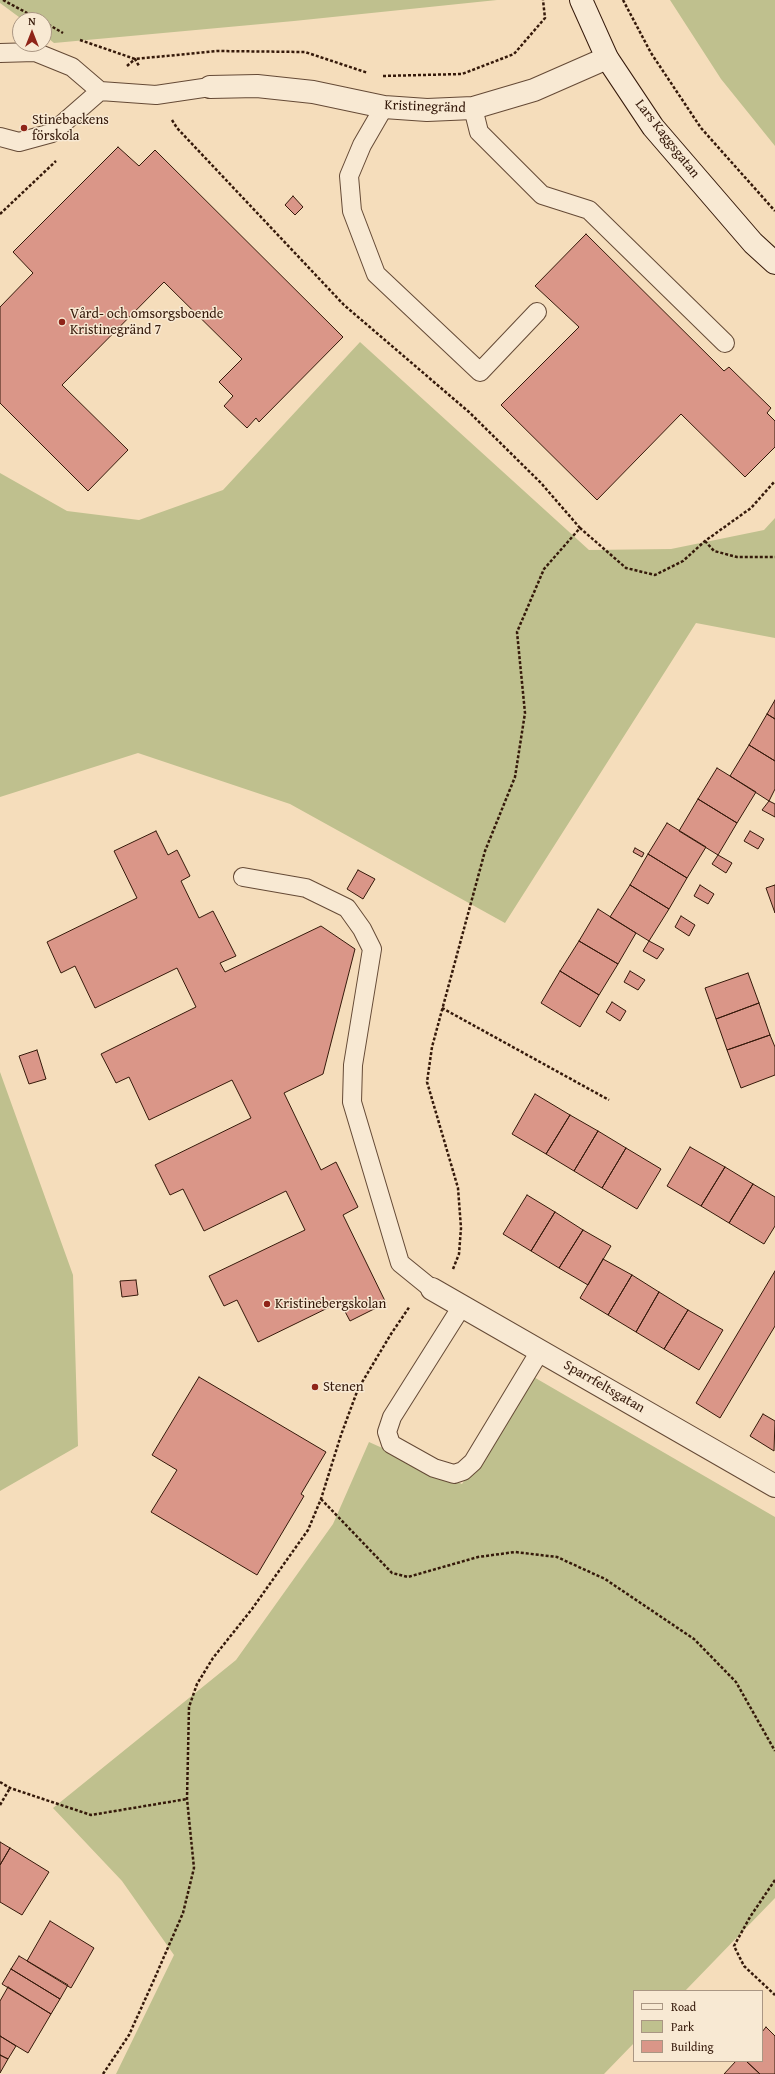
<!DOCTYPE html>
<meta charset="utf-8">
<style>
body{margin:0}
#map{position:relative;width:775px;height:2074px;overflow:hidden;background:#f5ddbb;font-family:"Gentium Book Plus",serif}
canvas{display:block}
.legend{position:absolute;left:633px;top:1990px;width:130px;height:72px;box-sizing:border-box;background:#f8e9d3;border:1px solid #aa9683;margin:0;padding:5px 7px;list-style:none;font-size:12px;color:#35190a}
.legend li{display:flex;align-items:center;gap:8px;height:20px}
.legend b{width:20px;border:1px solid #aa9683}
.north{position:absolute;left:12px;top:12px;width:40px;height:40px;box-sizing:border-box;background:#f8e9d3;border:1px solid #aa9683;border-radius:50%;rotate:0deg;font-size:11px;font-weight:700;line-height:16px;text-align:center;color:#35190a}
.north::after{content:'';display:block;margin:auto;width:14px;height:18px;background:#8f2418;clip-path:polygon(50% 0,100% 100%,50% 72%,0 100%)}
</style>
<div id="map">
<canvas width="775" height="2074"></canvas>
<ul class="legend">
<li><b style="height:5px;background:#f8e9d3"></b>Road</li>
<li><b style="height:11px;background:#bfc08e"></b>Park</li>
<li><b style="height:11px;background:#da9688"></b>Building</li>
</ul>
<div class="north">N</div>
</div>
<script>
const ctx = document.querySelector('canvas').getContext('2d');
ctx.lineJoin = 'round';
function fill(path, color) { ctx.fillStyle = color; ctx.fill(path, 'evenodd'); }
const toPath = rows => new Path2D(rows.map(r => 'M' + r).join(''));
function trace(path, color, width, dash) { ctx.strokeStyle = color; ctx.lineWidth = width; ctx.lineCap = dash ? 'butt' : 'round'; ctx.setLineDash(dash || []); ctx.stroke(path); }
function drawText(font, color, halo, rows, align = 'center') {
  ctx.font = font + ' "Gentium Book Plus",serif'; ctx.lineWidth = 3; ctx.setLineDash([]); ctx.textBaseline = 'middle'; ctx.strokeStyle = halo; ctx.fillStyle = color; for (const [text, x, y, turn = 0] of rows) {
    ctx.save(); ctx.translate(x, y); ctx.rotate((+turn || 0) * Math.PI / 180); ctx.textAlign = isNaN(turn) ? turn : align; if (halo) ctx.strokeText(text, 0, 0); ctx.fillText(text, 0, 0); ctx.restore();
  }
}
fill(toPath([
 [0,0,497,0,294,21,54,43,44,35,44,20,23,20,0,3],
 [670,0,775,0,775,146,721,79],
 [360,342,589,550,671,549,764,530,775,518,775,638,696,623,505,923,290,804,138,753,0,797,0,473,67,511,139,520,223,490],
 [0,1072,73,1275,78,1446,0,1491],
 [532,1376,775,1517,775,1898,685,1991,634,1991,634,2043,604,2074,116,2074,174,1955,122,1881,53,1808,236,1660,333,1524,369,1442,462,1484]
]), '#bfc08e');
const building = toPath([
 [118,147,139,166,155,150,343,337,259,422,256,418,247,428,224,406,233,396,219,382,242,359,164,282,62,385,128,450,88,491,0,403,0,307,33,273,13,252,118,147],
 [293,196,303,207,295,215,285,205,293,196],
 [586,234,724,371,729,367,771,408,767,413,775,421,775,447,745,477,681,414,597,500,501,405,579,327,535,286,586,234],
 [775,700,775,719,767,714,775,700],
 [767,714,775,719,775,761,749,745,767,714],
 [749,745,775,761,775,789,769,801,730,776,749,745],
 [717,768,756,792,737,823,698,799,717,768],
 [698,799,737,823,718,855,679,831,698,799],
 [769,801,775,804,775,817,762,810,769,801],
 [667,823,706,847,687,878,648,854,667,823],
 [156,831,168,855,177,850,190,876,181,881,199,918,213,911,236,956,220,963,225,972,321,926,355,949,323,1074,284,1093,321,1170,336,1162,358,1207,343,1215,386,1303,350,1321,340,1302,258,1342,237,1300,224,1306,209,1276,305,1230,286,1191,204,1231,183,1189,170,1195,155,1165,251,1118,232,1080,149,1120,129,1077,116,1083,101,1054,196,1007,177,968,95,1008,75,966,61,973,47,942,137,898,114,851,156,831],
 [750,831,764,839,758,849,744,841,750,831],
 [635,848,644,853,642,857,633,852,635,848],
 [648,854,687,878,669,909,630,885,648,854],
 [718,855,732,863,726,873,712,864,718,855],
 [358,870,375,879,363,899,347,889,358,870],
 [630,885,669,909,649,941,610,917,630,885],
 [700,885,714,894,708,904,694,896,700,885],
 [775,885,775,913,766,888,775,885],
 [598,909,636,933,618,964,579,941,598,909],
 [681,916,695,925,689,936,675,927,681,916],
 [579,941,618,964,599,995,560,971,579,941],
 [649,941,664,949,657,959,643,951,649,941],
 [560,971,599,995,580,1027,541,1003,560,971],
 [630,971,645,980,638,990,624,982,630,971],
 [748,973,759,1003,716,1019,705,988,748,973],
 [612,1002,626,1011,620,1021,606,1012,612,1002],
 [759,1003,770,1035,727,1050,716,1019,759,1003],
 [770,1035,775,1047,775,1075,741,1088,727,1050,770,1035],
 [37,1050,46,1079,29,1084,19,1056,37,1050],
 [535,1094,570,1115,546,1154,512,1134,535,1094],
 [570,1115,598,1131,574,1171,546,1154,570,1115],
 [598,1131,626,1148,602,1188,574,1171,598,1131],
 [690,1147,725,1167,701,1206,667,1186,690,1147],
 [626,1148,661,1169,637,1209,602,1188,626,1148],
 [725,1167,753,1184,729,1223,701,1206,725,1167],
 [753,1184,775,1197,775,1226,764,1244,729,1223,753,1184],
 [527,1195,555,1212,531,1251,503,1234,527,1195],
 [555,1212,583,1230,559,1268,531,1251,555,1212],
 [583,1230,611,1246,588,1285,559,1268,583,1230],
 [603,1259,632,1275,608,1315,580,1298,603,1259],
 [775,1271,775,1326,720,1418,696,1403,775,1271],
 [632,1275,659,1292,636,1332,608,1315,632,1275],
 [136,1280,138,1295,122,1297,120,1281,136,1280],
 [659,1292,688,1310,664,1349,636,1332,659,1292],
 [688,1310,723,1330,699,1370,664,1349,688,1310],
 [199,1377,326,1452,301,1494,304,1496,257,1575,151,1512,177,1470,152,1455,199,1377],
 [763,1414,775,1421,774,1451,750,1436,763,1414],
 [0,1842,10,1848,0,1865,0,1842],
 [10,1848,49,1872,22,1915,0,1902,0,1865,10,1848],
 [50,1921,94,1948,71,1988,27,1961,50,1921],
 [19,1956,68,1985,60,1999,11,1969,19,1956],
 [11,1969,60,1999,51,2014,2,1984,11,1969],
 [8,1987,51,2014,28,2053,0,2036,0,2001,8,1987],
 [766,2027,775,2036,775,2074,760,2074,746,2061,762,2061,762,2032,766,2027],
 [0,2036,16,2046,8,2059,0,2055,0,2036],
 [0,2055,8,2059,0,2073,0,2055],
 [736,2061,746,2061,760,2074,724,2074,736,2061]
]);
fill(building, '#da9688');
trace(building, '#35190a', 1);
const lane = toPath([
 [0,53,35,52,72,67,100,91,156,95,210,87],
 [384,107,362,145,349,176,352,211,376,274,480,372,537,312],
 [473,108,479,132,542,195,589,210,725,343],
 [0,137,19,142,52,133,100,91],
 [243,877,306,888,347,908,362,929,372,949,353,1065,352,1102,400,1263,432,1289],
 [462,1306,392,1417,387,1432,391,1444,434,1468,454,1474,463,1471,473,1462,540,1351]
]);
const street = toPath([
 [210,87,257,86,313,92,384,107,427,110,473,108,534,90,607,58],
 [432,1289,775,1486]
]);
const secondary = toPath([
 [581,0,607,58,653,127,753,243,775,263]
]);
trace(lane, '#654a36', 20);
trace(street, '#654a36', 24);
trace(secondary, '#35190a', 24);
trace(toPath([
 [3,0,40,20],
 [623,0,651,53,701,128,775,211],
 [44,22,63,33],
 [80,40,135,59,217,51,305,52,368,73],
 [127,66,135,59,139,66],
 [383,76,462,74,514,54,545,18,543,0],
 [172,120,177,128,344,305,469,412,541,483,580,528],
 [0,214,56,161],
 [705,541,714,551,737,557,775,557],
 [442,1008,609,1100],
 [453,1269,459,1254,461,1228,458,1188,427,1082,432,1047,485,851,515,777,525,713,517,632,544,569,580,528,626,568,655,575,683,561,705,541,751,508,775,481],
 [321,1499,392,1573,408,1577,478,1557,515,1552,557,1557,605,1579,694,1639,736,1682,775,1751],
 [0,1782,10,1788,91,1815,187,1799],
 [0,1805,10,1788],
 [775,1880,750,1917,734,1946,744,1966,775,1995],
 [103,2074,129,2035,153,1982,183,1913,194,1868,187,1799,189,1707,197,1684,213,1658,252,1609,308,1530,321,1499,341,1435,358,1389,391,1334,410,1306]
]), '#35190a', 2.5, [3, 2]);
trace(lane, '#f8e9d3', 18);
trace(street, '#f8e9d3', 22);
trace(secondary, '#f8e9d3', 22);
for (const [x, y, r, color] of [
 [24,128,4,"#8f2418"],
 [62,322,4,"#8f2418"],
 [267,1304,4,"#8f2418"],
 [315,1387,4,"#8f2418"]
]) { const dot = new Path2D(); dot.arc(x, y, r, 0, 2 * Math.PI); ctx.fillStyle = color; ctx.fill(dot); trace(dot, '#f8e9d3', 1.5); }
drawText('14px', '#35190a', '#f8e9d3', [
 ["Kristinegränd",425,107,2],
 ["Lars Kaggsgatan",667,139,52],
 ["Sparrfeltsgatan",604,1387,30]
]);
drawText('14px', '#35190a', '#f8e9d3', [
 ["Stinebackens",32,120],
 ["förskola",32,136],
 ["Vård- och omsorgsboende",70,314],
 ["Kristinegränd 7",70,330],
 ["Kristinebergskolan",275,1304],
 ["Stenen",323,1387]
], 'left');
</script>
